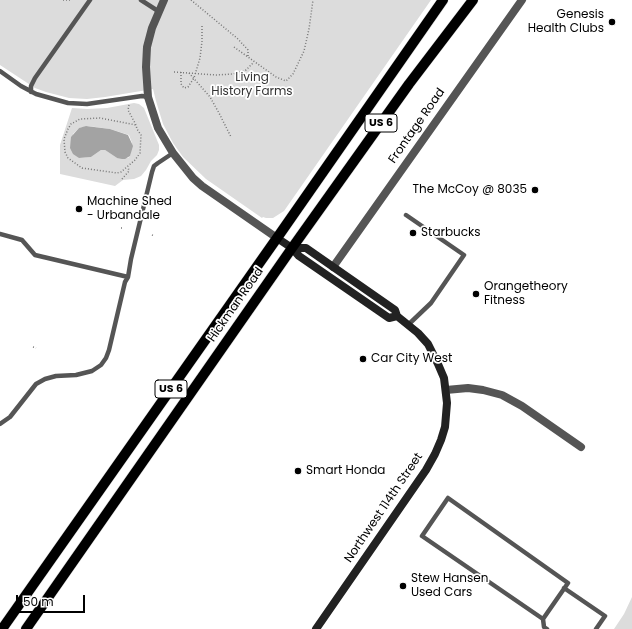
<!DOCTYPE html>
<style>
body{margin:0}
#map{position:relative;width:632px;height:629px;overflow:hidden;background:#fff;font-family:Poppins,sans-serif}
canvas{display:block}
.scale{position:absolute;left:16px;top:595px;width:69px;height:18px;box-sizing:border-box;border:2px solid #000;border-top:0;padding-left:5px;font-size:12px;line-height:14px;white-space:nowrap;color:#000;-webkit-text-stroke:3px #fff;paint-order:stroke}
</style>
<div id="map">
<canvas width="632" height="629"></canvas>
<div class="scale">50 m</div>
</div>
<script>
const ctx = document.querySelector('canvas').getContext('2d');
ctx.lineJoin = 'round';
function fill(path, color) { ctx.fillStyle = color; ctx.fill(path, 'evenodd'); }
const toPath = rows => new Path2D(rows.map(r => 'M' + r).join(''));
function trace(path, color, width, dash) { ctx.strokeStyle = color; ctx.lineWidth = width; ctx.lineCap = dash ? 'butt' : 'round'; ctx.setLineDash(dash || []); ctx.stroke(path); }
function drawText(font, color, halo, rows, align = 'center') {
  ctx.font = font + ' Poppins,sans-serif'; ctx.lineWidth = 3.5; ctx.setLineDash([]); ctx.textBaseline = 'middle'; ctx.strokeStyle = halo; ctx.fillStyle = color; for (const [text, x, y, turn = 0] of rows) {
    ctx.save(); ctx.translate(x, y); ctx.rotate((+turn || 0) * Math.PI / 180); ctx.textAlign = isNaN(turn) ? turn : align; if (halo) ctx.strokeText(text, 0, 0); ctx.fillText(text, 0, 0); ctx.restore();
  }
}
fill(toPath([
 [0,0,431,0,284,211,273,218,266,218,263,217,262,218,206,179,183,157,173,143,163,124,156,101,153,89,105,97,87,99,69,98,46,92,35,88,0,65],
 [134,103,139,104,144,108,159,145,159,150,157,155,151,161,146,170,141,176,134,179,123,180,115,186,60,174,60,145,72,108,87,109,107,108],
 [88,126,110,129,129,135,132,143,130,156,128,158,117,158,105,150,101,150,91,157,79,158,73,134,79,128],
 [632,597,632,629,614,629,624,614]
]), '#dcdcdc');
fill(toPath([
 [86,126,110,129,128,135,133,146,130,156,125,159,122,159,117,158,105,150,101,150,91,157,79,158,73,154,70,148,71,137,79,128]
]), '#a3a3a3');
const primary = toPath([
 [2,629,277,238,443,0],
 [26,629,292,248,409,84,473,0]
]);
trace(primary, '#dbdbdb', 11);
trace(toPath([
 [63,0,71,0],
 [191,0,238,39,248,50,248,57],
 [234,47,276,77,286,81,293,74,304,51,309,29,313,0],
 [174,72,216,75,233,74,246,70,254,62],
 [181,72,181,84,184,88,188,87,194,78,200,58,202,41,202,25],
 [189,73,210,97,219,113,231,137],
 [129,105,128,110,136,125,137,129,141,135,140,153,135,160,121,172,117,173,82,168,68,158,65,152,64,139,68,129,71,124,80,119,100,118,136,125],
 [122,179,129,171,128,167],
 [121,228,122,228],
 [152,235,154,236],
 [33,347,36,348]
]), '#777', 1.5, [1, 2]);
trace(toPath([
 [141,0,158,11],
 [0,71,21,86,36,94,68,103,87,104,142,96,148,97],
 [31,92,31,86,35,78,90,0],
 [406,215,464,255,431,303,409,324],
 [0,234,22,240,35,255,128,277],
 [0,424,10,417,36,384,45,379,56,376,76,375,92,371,101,365,106,358,109,350,125,282,128,277,131,259,152,172,154,166,158,163,173,153],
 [448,498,568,583,543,619,422,536,448,498],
 [564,588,605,616,596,629],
 [543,619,544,627,547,629]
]), '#555', 4.5);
trace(toPath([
 [164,0,152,28,147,47,146,67,148,97,158,128,173,153,193,178,202,186,277,238],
 [333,267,522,0],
 [446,390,468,388,483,390,502,395,522,406,581,447]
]), '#555', 8);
trace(toPath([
 [277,238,292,248,299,256,389,318,397,316],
 [292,248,306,248,395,310,397,316,418,333,428,344,438,364,444,378,447,403,445,427,441,440,435,454,426,470,316,629]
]), '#222', 8);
trace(primary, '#000', 10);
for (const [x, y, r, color] of [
 [612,22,4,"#000"],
 [535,190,4,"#000"],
 [79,209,4,"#000"],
 [413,233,4,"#000"],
 [476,294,4,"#000"],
 [363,359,4,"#000"],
 [298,471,4,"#000"],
 [403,586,4,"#000"]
]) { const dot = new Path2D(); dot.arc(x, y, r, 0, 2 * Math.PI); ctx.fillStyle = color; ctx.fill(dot); trace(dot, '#fff', 1.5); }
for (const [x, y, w] of [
 [381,123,32],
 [171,389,32]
]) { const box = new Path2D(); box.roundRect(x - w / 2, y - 9, w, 18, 3); ctx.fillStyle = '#fff'; ctx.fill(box); trace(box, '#000', 1); }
drawText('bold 11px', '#000', null, [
 ["US 6",381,123],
 ["US 6",171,389]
]);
drawText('12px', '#000', '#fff', [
 ["Genesis",604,15,"right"],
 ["Health Clubs",604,29,"right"],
 ["The McCoy @ 8035",527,190,"right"],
 ["Machine Shed",87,202],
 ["- Urbandale",87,216],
 ["Starbucks",421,233],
 ["Orangetheory",484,287],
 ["Fitness",484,301],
 ["Car City West",371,359],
 ["Smart Honda",306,471],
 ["Stew Hansen",411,579],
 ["Used Cars",411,593]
], 'left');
drawText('12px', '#333', '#fff', [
 ["Living",252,78],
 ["History Farms",252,92]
]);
drawText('12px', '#000', '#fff', [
 ["Frontage Road",417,126,-55],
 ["Hickman Road",236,305,-55],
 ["Northwest 114th Street",384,508,-56]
]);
</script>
